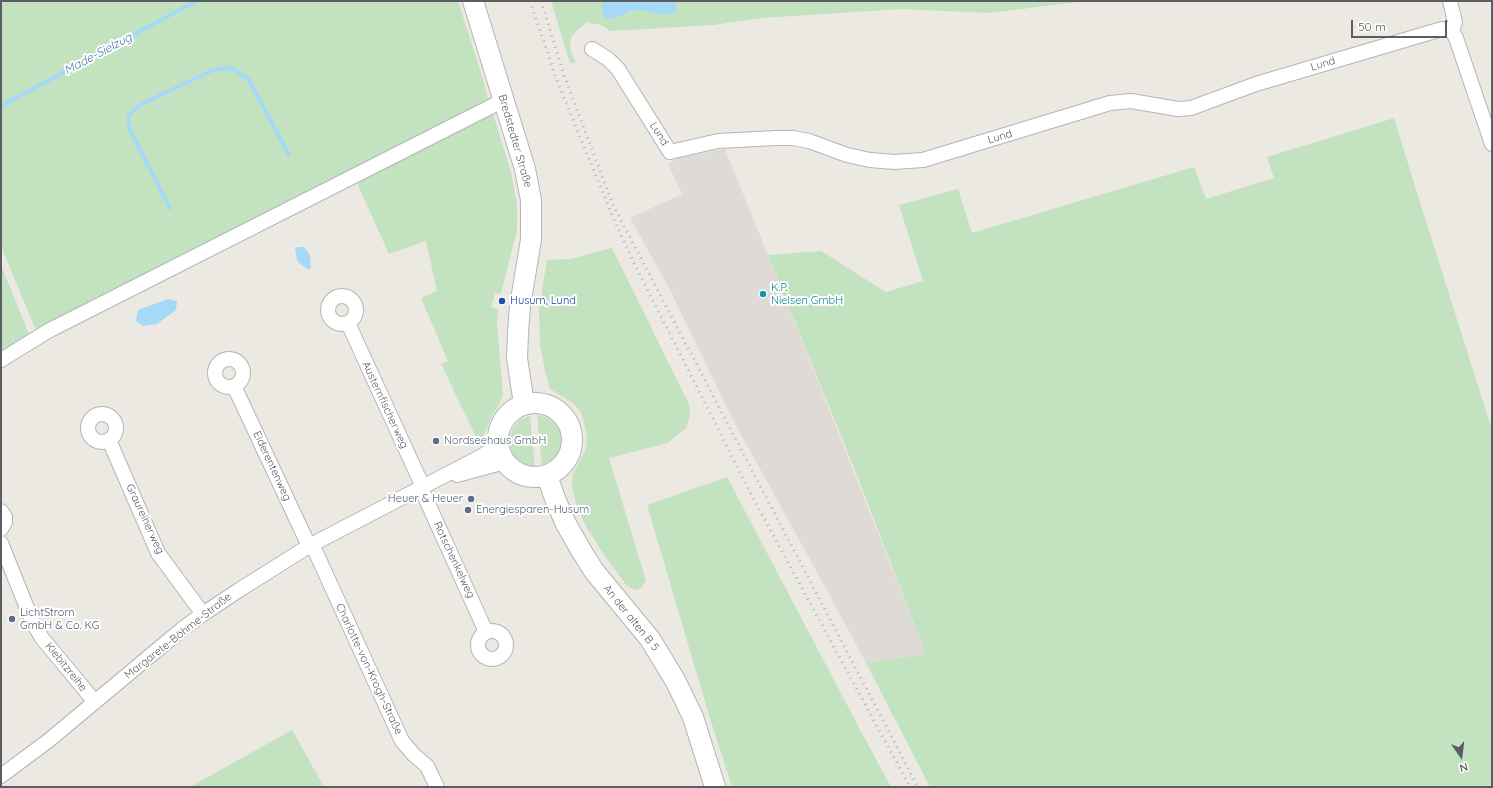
<!DOCTYPE html>
<meta charset="utf-8">
<style>
body{margin:0}
#map{position:relative;width:1493px;height:788px;overflow:hidden;background:#ece9e2;font-family:Quicksand,sans-serif}
canvas{display:block}
.frame{position:absolute;inset:0;border:2px solid #5a5e62;pointer-events:none}
.north{position:absolute;left:1441px;top:736px;width:40px;height:40px;-webkit-text-stroke:3px #fff;paint-order:stroke;rotate:166deg;font-size:11px;font-weight:700;line-height:16px;text-align:center;color:#5a5e62}
.north::after{content:'';display:block;margin:auto;width:14px;height:18px;background:#5a5e62;clip-path:polygon(50% 0,100% 100%,50% 72%,0 100%)}
.scale{position:absolute;left:1351px;top:20px;width:96px;height:18px;box-sizing:border-box;border:2px solid #5a5e62;border-top:0;padding-left:5px;font-size:12px;line-height:14px;white-space:nowrap;color:#5a5e62;-webkit-text-stroke:3px #fff;paint-order:stroke}
</style>
<div id="map">
<canvas width="1493" height="788"></canvas>
<div class="frame"></div>
<div class="north">N</div>
<div class="scale">50 m</div>
</div>
<script>
const ctx = document.querySelector('canvas').getContext('2d');
ctx.lineJoin = 'round';
function fill(path, color) { ctx.fillStyle = color; ctx.fill(path, 'evenodd'); }
const toPath = rows => new Path2D(rows.map(r => 'M' + r).join(''));
function trace(path, color, width, dash) { ctx.strokeStyle = color; ctx.lineWidth = width; ctx.lineCap = dash ? 'butt' : 'round'; ctx.setLineDash(dash || []); ctx.stroke(path); }
function drawText(font, color, halo, rows, align = 'center') {
  ctx.font = font + ' Quicksand,sans-serif'; ctx.lineWidth = 4; ctx.setLineDash([]); ctx.textBaseline = 'middle'; ctx.strokeStyle = halo; ctx.fillStyle = color; for (const [text, x, y, turn = 0] of rows) {
    ctx.save(); ctx.translate(x, y); ctx.rotate((+turn || 0) * Math.PI / 180); ctx.textAlign = isNaN(turn) ? turn : align; if (halo) ctx.strokeText(text, 0, 0); ctx.fillText(text, 0, 0); ctx.restore();
  }
}
fill(toPath([
 [725,149,768,255,926,654,866,663,817,572,733,420,669,288,630,218,682,194,668,164,678,158]
]), '#dedbd7');
fill(toPath([
 [1,1,458,1,482,76,489,103,37,333,1,246],
 [551,1,1087,1,990,13,900,9,762,18,713,25,611,31,601,25,587,22,576,31,572,36,570,43,571,53,576,62,570,63],
 [493,114,511,172,517,205,517,230,501,294,495,293,491,308,498,309,497,324,503,395,499,405,491,417,484,436,479,443,441,364,448,361,421,298,437,291,426,241,389,254,357,183,358,178],
 [1394,118,1413,180,1492,430,1492,787,930,787,866,663,926,654,856,473,768,255,821,251,886,292,923,281,899,205,958,189,972,233,1194,167,1206,199,1274,178,1267,157],
 [612,248,689,404,690,415,686,428,668,443,609,458,646,581,640,589,635,590,627,586,604,555,587,528,576,504,572,487,572,476,586,449,587,438,584,422,580,411,573,403,550,389,545,371,540,345,539,309,547,260,571,259],
 [1,265,29,334,1,351],
 [537,415,545,417,554,422,559,429,562,439,561,448,554,460,542,467],
 [530,416,535,467,528,466,519,462,513,455,510,445,509,440,513,428,521,419],
 [727,477,864,737,891,787,732,787,708,712,647,505],
 [292,730,324,787,190,787]
]), '#c2e2c0');
fill(toPath([
 [606,1,675,1,676,4,676,12,664,15,643,10,631,10,616,18,605,18,602,12,602,5],
 [298,247,304,247,310,255,311,268,309,270,299,263,297,260,295,249],
 [168,299,177,301,176,310,157,324,143,326,136,321,138,310]
]), '#a6d9f8');
trace(toPath([
 [1,106,196,1],
 [170,208,130,130,128,116,140,105,213,70,231,68,249,80,289,155]
]), '#a6d9f8', 4);
const minor = toPath([
 [1450,1,1455,22,1452,31],
 [592,49,608,59,618,69,670,152,718,141,776,138,793,138,809,141,847,155,870,160,894,162,923,160,1110,103,1131,101,1178,109,1191,108,1256,84,1442,29,1452,31,1456,38,1492,144],
 '328 310a14 14 0 1 1 28 0a14 14 0 1 1-28 0Z',
 [348,323,423,487],
 '215 373a14 14 0 1 1 28 0a14 14 0 1 1-28 0Z',
 [1,360,48,331,504,100],
 [234,386,309,546],
 '88 428a14 14 0 1 1 28 0a14 14 0 1 1-28 0Z',
 [109,440,158,553,203,614],
 [457,475,505,462],
 [421,488,486,632],
 [1,511,5,517,5,522,1,529],
 [1,543,33,623,42,638,95,702],
 [312,544,402,741,414,755,427,766,437,787],
 '478 645a14 14 0 1 1 28 0a14 14 0 1 1-28 0Z',
 [1,776,48,741,181,630,203,614,239,590,309,546,432,482,482,456,498,445]
]);
const secondary = toPath([
 [473,1,525,169,531,200,531,240,520,306,518,333,517,358,524,404],
 '498 440a37 37 0 1 1 74 0a37 37 0 1 1-74 0Z',
 [547,476,556,501,566,524,582,552,594,571,650,639,675,680,693,717,715,787]
]);
trace(minor, '#b3b5b9', 16);
trace(secondary, '#b1b5b9', 22);
trace(minor, '#fff', 14);
trace(secondary, '#fff', 20);
trace(toPath([
 [530,1,556,78,580,137,615,222,636,267,753,498,910,787],
 [541,1,564,75,613,205,918,787]
]), '#b1b2b2', 3, [1, 5]);
for (const [x, y, r, color] of [
 [763,294,4,"#0f9aa8"],
 [502,301,4,"#1a4fb4"],
 [436,441,4,"#5c6f8a"],
 [471,499,4,"#5c6f8a"],
 [468,510,4,"#5c6f8a"],
 [12,619,4,"#5c6f8a"]
]) { const dot = new Path2D(); dot.arc(x, y, r, 0, 2 * Math.PI); ctx.fillStyle = color; ctx.fill(dot); trace(dot, '#fff', 1.5); }
drawText('11px', '#5a5e62', '#fff', [
 ["Lund",1323,64,-16],
 ["Lund",659,134,58],
 ["Lund",1000,137,-17],
 ["Bredstedter Straße",515,141,74],
 ["Austernfischerweg",385,405,65],
 ["Eiderentenweg",272,466,65],
 ["Graureiherweg",145,519,65],
 ["Rotschenkelweg",454,560,65],
 ["An der alten B 5",631,618,51],
 ["Margarete-Böhme-Straße",178,636,-38],
 ["Kiebitzreihe",66,667,51],
 ["Charlotte-von-Krogh-Straße",369,669,65]
]);
drawText('11px', '#0d838f', '#fff', [
 ["K.P.",771,288],
 ["Nielsen GmbH",771,301]
], 'left');
drawText('11px', '#164399', '#fff', [
 ["Husum, Lund",510,301]
], 'left');
drawText('11px', '#4e5e75', '#fff', [
 ["Nordseehaus GmbH",444,441],
 ["Heuer & Heuer",463,499,"right"],
 ["Energiesparen-Husum",476,510],
 ["LichtStrom",20,613],
 ["GmbH & Co. KG",20,626]
], 'left');
drawText('italic 12px', '#467ba8', '#fff', [
 ["Made-Sielzug",98,54,-28]
]);
</script>
